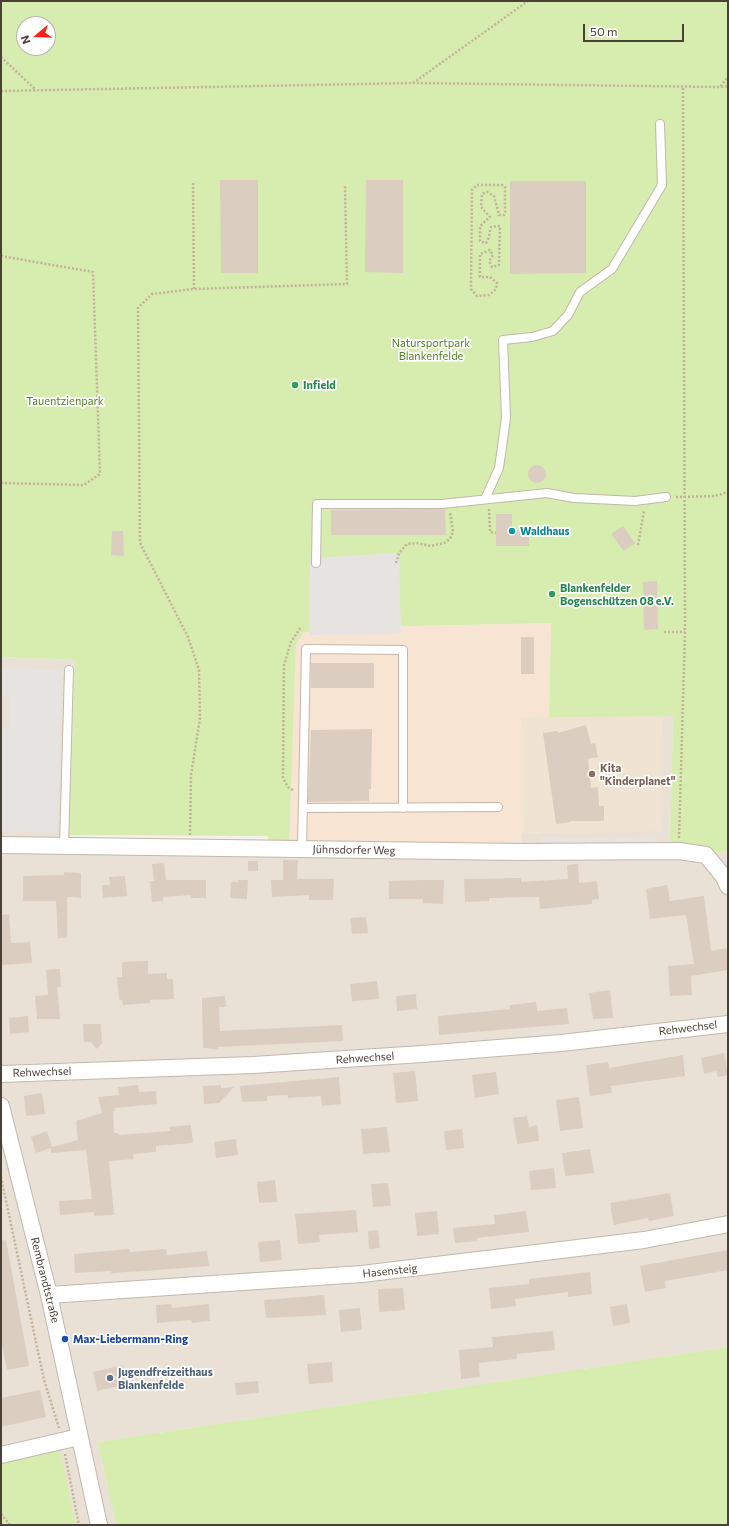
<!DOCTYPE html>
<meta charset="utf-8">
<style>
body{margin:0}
#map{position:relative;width:729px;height:1526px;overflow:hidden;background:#f5f0e9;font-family:Commissioner,sans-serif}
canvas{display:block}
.frame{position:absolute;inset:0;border:2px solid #4a4036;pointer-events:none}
.north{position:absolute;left:16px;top:16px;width:40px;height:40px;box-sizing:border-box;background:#fff;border:1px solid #b7b3af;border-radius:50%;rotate:251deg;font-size:11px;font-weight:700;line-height:16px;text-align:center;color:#4a4036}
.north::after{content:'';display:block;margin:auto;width:14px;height:18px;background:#ff1f16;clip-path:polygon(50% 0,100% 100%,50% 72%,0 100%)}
.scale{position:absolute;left:583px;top:24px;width:101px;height:18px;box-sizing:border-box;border:2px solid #4a4036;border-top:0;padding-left:5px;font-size:12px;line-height:14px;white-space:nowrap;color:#4a4036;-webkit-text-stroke:3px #fff;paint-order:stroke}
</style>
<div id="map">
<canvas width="729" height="1526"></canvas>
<div class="frame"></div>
<div class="north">N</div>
<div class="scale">50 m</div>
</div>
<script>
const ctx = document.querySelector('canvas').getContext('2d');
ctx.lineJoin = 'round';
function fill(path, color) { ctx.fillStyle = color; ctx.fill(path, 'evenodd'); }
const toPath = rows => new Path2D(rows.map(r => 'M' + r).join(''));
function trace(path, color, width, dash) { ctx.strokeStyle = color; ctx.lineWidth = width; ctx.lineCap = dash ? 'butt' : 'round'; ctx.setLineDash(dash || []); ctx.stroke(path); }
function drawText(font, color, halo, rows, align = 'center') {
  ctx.font = font + ' Commissioner,sans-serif'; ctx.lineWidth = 3.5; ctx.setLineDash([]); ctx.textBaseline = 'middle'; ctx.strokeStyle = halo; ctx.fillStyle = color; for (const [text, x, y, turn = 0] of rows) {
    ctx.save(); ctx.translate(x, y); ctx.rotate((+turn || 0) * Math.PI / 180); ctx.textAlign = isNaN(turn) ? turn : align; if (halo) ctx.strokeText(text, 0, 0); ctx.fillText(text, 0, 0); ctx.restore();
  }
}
fill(toPath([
 [1,657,75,660,69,845,268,850,521,717,673,715,670,851,706,855,728,851,728,1347,98,1442,116,1525,1,1525]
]), '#eae1d6');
fill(toPath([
 [551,623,549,717,522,834,520,852,289,850,296,645,303,633,323,628]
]), '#f8e4d3');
fill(toPath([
 [663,715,662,831,522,834,521,717]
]), '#efe4d2');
fill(toPath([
 [1,1,728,1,728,851,706,855,670,851,673,716,549,717,551,623,323,628,303,633,296,645,289,850,268,850,268,836,69,835,75,660,1,657],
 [24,24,48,24,48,48,24,48],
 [728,1347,728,1525,116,1525,98,1442],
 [60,1450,76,1525,1,1525,1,1461]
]), '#d7ecaf');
fill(toPath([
 [399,553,401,634,309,635,310,558],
 [1,668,62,670,57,833,1,831,1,728,10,728,11,695,1,695],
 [541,837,558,837,558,846,541,846],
 [608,837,608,846,587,846,587,838],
 [633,837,633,846,612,846,612,838],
 [637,837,654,837,654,846,637,846],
 [562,838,583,838,583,846,562,846],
 [499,841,519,841,522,845,494,846]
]), '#e7e3e1');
fill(toPath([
 [220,180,258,180,258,273,221,273],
 [366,180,403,180,403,273,365,272],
 [510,181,586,181,586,273,510,274],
 '528 474a9 9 0 1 1 18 0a9 9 0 1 1-18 0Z',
 [445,509,446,535,331,535,331,510],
 [496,514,512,514,512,530,529,530,529,546,496,546],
 [623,526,635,543,624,551,611,534],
 [112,531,123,531,124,556,111,555],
 [657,581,658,629,644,630,643,582],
 [521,637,534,637,534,674,521,674],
 [311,663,374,663,374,688,311,688],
 [586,725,591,744,595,743,598,757,588,759,591,788,598,787,599,806,604,806,604,821,570,821,571,822,556,824,543,733,558,731,558,733],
 [372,729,371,789,369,789,369,801,308,802,311,730],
 [283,860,298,860,297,879,334,879,333,900,309,900,309,895,272,897,271,880,283,880],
 [248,861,258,861,258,871,248,871],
 [164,863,166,880,206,880,206,898,191,898,191,895,163,897,163,901,152,902,150,881,154,881,152,864],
 [578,864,579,883,597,881,599,899,592,900,592,904,540,909,539,897,489,898,489,901,465,902,464,879,521,878,521,882,568,879,567,865],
 [64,872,81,873,81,898,67,897,67,938,58,938,56,901,23,901,23,876,64,875],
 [125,876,127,896,103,898,102,885,110,885,109,877],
 [238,880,248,880,247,899,230,898,231,882,238,882],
 [424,880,444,880,443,904,423,903,423,899,389,899,389,881],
 [667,885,670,901,704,896,711,951,728,948,728,970,691,976,692,995,670,996,668,966,694,964,686,915,650,919,646,889],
 [9,914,11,943,30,942,32,963,1,965,1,915],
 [366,917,368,933,352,934,350,918],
 [148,961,148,974,167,973,167,979,173,979,174,999,150,1000,150,1003,123,1005,122,1000,119,1000,117,977,122,977,122,962],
 [60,969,61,987,57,987,60,1019,37,1019,35,996,48,995,46,970],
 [377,981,379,999,352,1001,350,984],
 [610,990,613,1018,593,1019,589,993],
 [416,994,417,1009,397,1011,396,996],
 [225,996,226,1007,219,1007,220,1031,342,1025,343,1041,218,1047,217,1049,203,1048,202,998],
 [536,1002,537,1011,567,1008,569,1024,439,1035,438,1016,510,1009,510,1005],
 [28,1016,29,1032,10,1034,9,1018],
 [83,1024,101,1024,102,1043,97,1049,91,1042,84,1042],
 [724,1053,728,1075,718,1077,716,1071,704,1074,701,1058],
 [683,1055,685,1076,611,1086,612,1093,590,1096,586,1065,608,1062,609,1068],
 [415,1071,418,1101,396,1103,393,1073],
 [496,1072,499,1094,475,1098,472,1075],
 [339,1077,341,1104,322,1106,321,1096,288,1098,288,1095,267,1096,267,1101,242,1102,240,1086],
 [138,1085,139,1092,156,1091,157,1104,115,1108,115,1111,113,1111,114,1133,118,1133,119,1135,170,1131,169,1127,191,1125,193,1143,156,1146,156,1152,133,1154,134,1159,109,1161,114,1215,94,1216,94,1212,60,1215,59,1201,92,1199,86,1150,51,1153,51,1148,36,1153,31,1137,47,1131,52,1147,78,1140,76,1121,102,1113,98,1097,119,1095,118,1087],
 [221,1085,221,1088,234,1087,219,1103,204,1104,203,1086],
 [42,1093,45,1114,26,1116,24,1096],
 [579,1097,583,1128,560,1131,556,1100],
 [527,1116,529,1127,537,1125,539,1141,517,1144,513,1118],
 [387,1127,390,1152,363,1154,361,1129],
 [462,1129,464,1148,446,1150,444,1131],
 [236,1139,238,1155,216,1158,214,1142],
 [590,1149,594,1173,565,1176,562,1153],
 [554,1168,556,1188,531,1190,529,1171],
 [275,1180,277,1202,259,1203,257,1182],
 [388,1183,391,1206,373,1207,371,1184],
 [670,1193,674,1216,649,1221,648,1218,614,1225,610,1203],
 [356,1210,358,1232,319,1235,320,1242,298,1244,295,1214],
 [437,1211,439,1234,417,1236,415,1213],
 [526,1211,529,1232,477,1238,477,1241,455,1243,453,1228,495,1224,494,1215],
 [378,1230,380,1248,369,1249,368,1231],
 [6,1240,29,1366,7,1370,1,1339,1,1241],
 [280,1240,282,1260,260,1262,258,1242],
 [129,1249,130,1252,166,1249,167,1255,207,1251,209,1266,144,1271,111,1273,111,1271,75,1273,74,1254],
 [728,1250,728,1270,665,1281,666,1288,645,1292,640,1266],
 [590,1272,592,1294,568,1297,568,1292,515,1299,516,1306,491,1309,489,1288,529,1284,529,1279],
 [403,1288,405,1310,379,1312,378,1289],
 [324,1295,326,1315,266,1318,264,1300],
 [171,1304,172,1308,209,1304,210,1321,192,1323,191,1320,157,1323,156,1305],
 [627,1304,630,1323,613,1326,610,1307],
 [360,1308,362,1330,341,1332,339,1310],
 [553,1331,555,1350,517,1354,517,1359,479,1363,480,1377,461,1379,459,1350,493,1347,492,1337],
 [332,1362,333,1382,309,1384,307,1364],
 [123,1365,127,1384,97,1391,93,1372],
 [258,1381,259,1393,236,1395,235,1383],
 [40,1390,46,1417,1,1427,1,1398]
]), '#dbcdc0');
const lane = toPath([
 [485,499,499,468,506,418,503,340,532,337,553,331,568,315,580,292,612,269,662,185,660,124],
 [316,563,317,504,442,504,547,493,574,498,635,501,666,497],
 [303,808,498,807],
 [64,846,69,670],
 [302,849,306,649,403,650,403,808]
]);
const street = toPath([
 [1,845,520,852,679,851,706,855,724,877,728,886],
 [1,1074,253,1065,422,1054,561,1043,728,1024],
 [1,1106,49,1295,99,1525],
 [49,1295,362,1274,644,1240,728,1224],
 [1,1455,79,1437]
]);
trace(lane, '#c2b7aa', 10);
trace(street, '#c2b7aa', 18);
trace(toPath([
 [1,57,36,90],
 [413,83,720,87,728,77],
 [721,87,728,86],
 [1,91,413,83,528,1],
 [193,183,194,289],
 [477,185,502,185,505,187,505,212,504,215,499,215,494,196,487,192,482,194,481,207,490,217,480,226,480,241,486,243,488,240,491,227,500,226,499,265,492,267,489,261,493,255,490,250,480,254,480,277,490,277,497,283,496,289,489,295,477,296,471,289,472,190,477,185],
 [1,256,93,272,100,474,84,485,1,483],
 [676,497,715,496,728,492],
 [489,509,490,532,496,533],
 [638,545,644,511],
 [396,563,399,553,407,544,416,543,431,546,444,543,450,539,453,532,450,512],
 [664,632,685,632],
 [293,790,288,787,283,778,284,665,291,642,301,627],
 [190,835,191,775,200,718,199,670,188,637,140,543,138,308,152,294,194,289,347,284,345,186],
 [679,838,685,632,683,86],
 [1,1177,44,1380,59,1428],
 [65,1454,79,1525],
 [1,1514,10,1525]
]), '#c5b19a', 2.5, [2, 2]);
trace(lane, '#fff', 8);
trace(street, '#fff', 16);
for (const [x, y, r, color] of [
 [295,385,4,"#2e9e5b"],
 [512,531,4,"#0f9aa8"],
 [552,594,4,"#2e9e5b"],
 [592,774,4,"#8d6e63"],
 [65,1339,4,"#1a4fb4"],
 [110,1378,4,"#5c6f8a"]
]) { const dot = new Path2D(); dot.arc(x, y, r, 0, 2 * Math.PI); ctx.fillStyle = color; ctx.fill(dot); trace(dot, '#fff', 1.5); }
drawText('11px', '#528124', '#fff', [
 ["Natursportpark",431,343],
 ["Blankenfelde",431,356],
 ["Tauentzienpark",65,401]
]);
drawText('bold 11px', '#27864d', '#fff', [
 ["Infield",303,385],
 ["Blankenfelder",560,588],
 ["Bogenschützen 08 e.V.",560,601]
], 'left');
drawText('bold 11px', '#0d838f', '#fff', [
 ["Waldhaus",520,531]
], 'left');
drawText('bold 11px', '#785e54', '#fff', [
 ["Kita",600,768],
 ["\"Kinderplanet\"",600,781]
], 'left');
drawText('11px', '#4a4036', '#fff', [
 ["Jühnsdorfer Weg",354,850,1],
 ["Rehwechsel",688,1028,-7],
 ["Rehwechsel",365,1058,-4],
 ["Rehwechsel",42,1072,-2],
 ["Hasensteig",390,1271,-6],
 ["Rembrandtstraße",45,1280,76]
]);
drawText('bold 11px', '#164399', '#fff', [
 ["Max-Liebermann-Ring",73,1339]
], 'left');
drawText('bold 11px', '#4e5e75', '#fff', [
 ["Jugendfreizeithaus",118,1372],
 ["Blankenfelde",118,1385]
], 'left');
</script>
